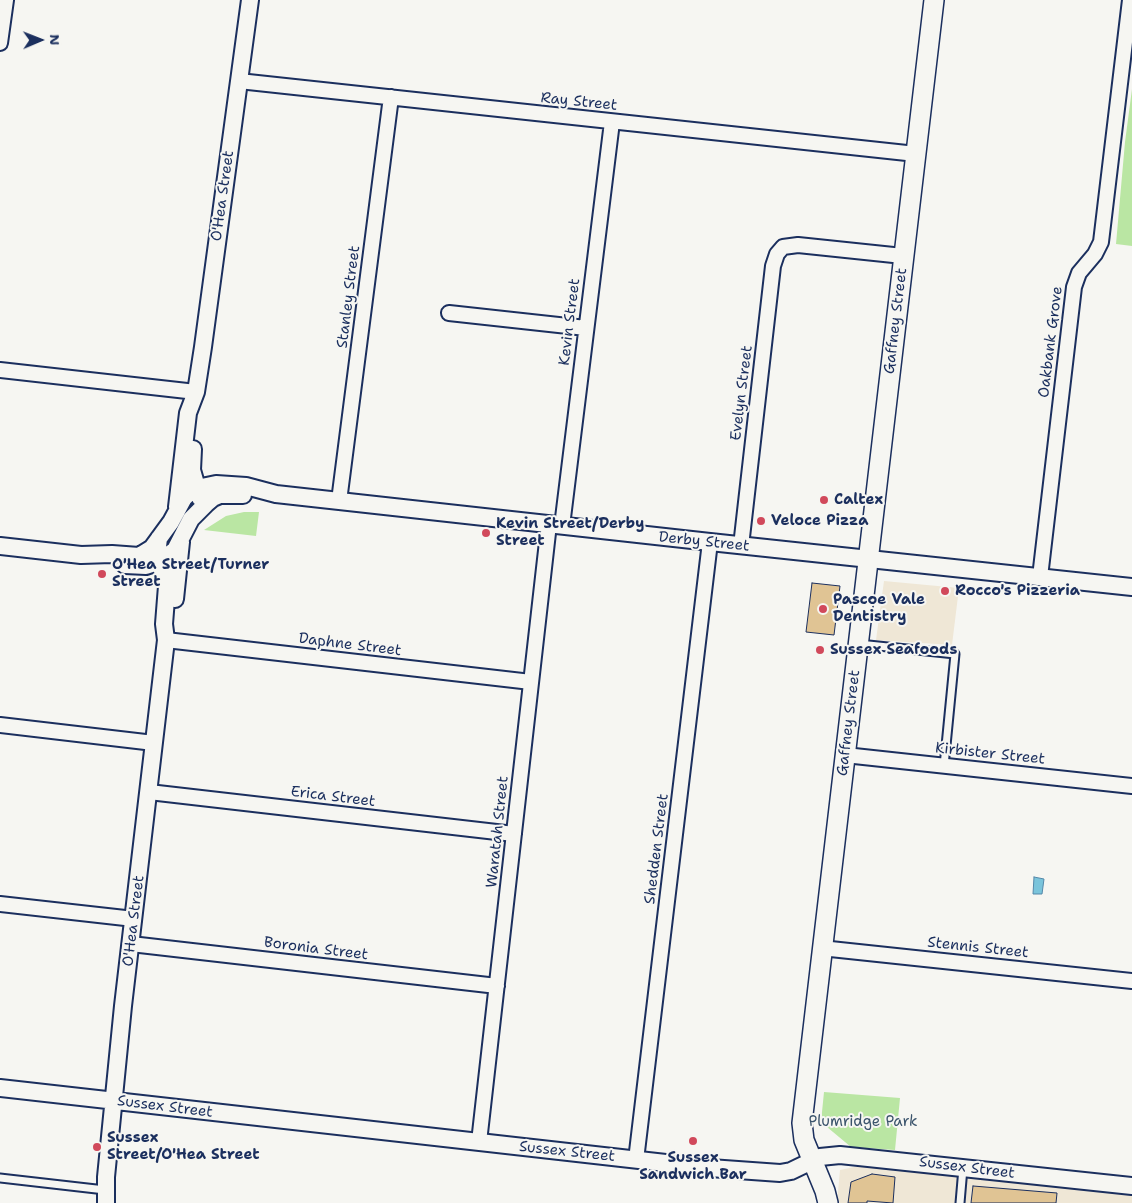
<!DOCTYPE html>
<style>
body{margin:0}
#map{position:relative;width:1132px;height:1203px;overflow:hidden;background:#f6f6f2;font-family:"Shantell Sans",sans-serif}
canvas{display:block}
.north{position:absolute;left:15px;top:15px;width:50px;height:50px;-webkit-text-stroke:4px #f6f6f2;paint-order:stroke;rotate:89deg;font-size:14px;font-weight:700;line-height:20px;text-align:center;color:#1b2f5e}
.north::after{content:'';display:block;margin:auto;width:18px;height:22px;background:#1b2f5e;clip-path:polygon(50% 0,100% 100%,50% 72%,0 100%)}
</style>
<div id="map">
<canvas width="1132" height="1203"></canvas>
<div class="north">N</div>
</div>
<script>
const ctx = document.querySelector('canvas').getContext('2d');
ctx.lineJoin = 'round';
function fill(path, color) { ctx.fillStyle = color; ctx.fill(path, 'evenodd'); }
const toPath = rows => new Path2D(rows.map(r => 'M' + r).join(''));
function trace(path, color, width, dash) { ctx.strokeStyle = color; ctx.lineWidth = width; ctx.lineCap = dash ? 'butt' : 'round'; ctx.setLineDash(dash || []); ctx.stroke(path); }
function drawText(font, color, halo, rows, align = 'center') {
  ctx.font = font + ' "Shantell Sans",sans-serif'; ctx.lineWidth = 4; ctx.setLineDash([]); ctx.textBaseline = 'middle'; ctx.strokeStyle = halo; ctx.fillStyle = color; for (const [text, x, y, turn = 0] of rows) {
    ctx.save(); ctx.translate(x, y); ctx.rotate((+turn || 0) * Math.PI / 180); ctx.textAlign = isNaN(turn) ? turn : align; if (halo) ctx.strokeText(text, 0, 0); ctx.fillText(text, 0, 0); ctx.restore();
  }
}
fill(toPath([
 [884,581,959,588,952,645,876,640],
 [873,1163,1132,1192,1132,1203,837,1203,840,1170]
]), '#efe7d6');
fill(toPath([
 [1132,89,1132,246,1116,244,1125,142],
 [244,512,259,512,256,536,204,530,226,516],
 [824,1092,900,1098,895,1150,851,1147,821,1122]
]), '#bae6a3');
const water = toPath([
 [1034,877,1044,879,1042,894,1033,894,1034,877]
]);
fill(water, '#7ac4db');
trace(water, '#5488a9', 1);
const building = toPath([
 [812,583,840,586,834,635,806,632,812,583],
 [872,1174,895,1177,893,1203,867,1201,867,1203,848,1203,851,1182,872,1174],
 [973,1186,1057,1193,1056,1203,971,1203,973,1186]
]);
fill(building, '#e0c494');
trace(building, '#1b2f5e', 1);
const service = toPath([
 [859,644,955,654,944,766],
 [0,1178,105,1190],
 [960,1203,963,1168]
]);
const minor = toPath([
 [0,43,6,0],
 [239,81,916,154],
 [449,313,586,328],
 [0,370,196,392],
 [339,501,391,97],
 [562,526,612,122],
 [741,546,773,266,777,254,783,247,798,245,903,256],
 [1040,577,1074,287,1079,273,1095,254,1101,242,1130,0],
 [166,640,531,682],
 [0,725,154,743],
 [845,755,1132,786],
 [149,792,514,834],
 [0,904,134,919],
 [131,944,497,986],
 [821,948,1132,981],
 [479,1142,549,524],
 [636,1160,710,542]
]);
const tertiary = toPath([
 [193,449,192,470,200,498],
 [177,507,188,413,196,392,203,347,250,0],
 [0,546,81,555,112,554,139,556,152,548,171,522,184,498,190,492,197,488,216,484,246,486,276,494,710,542,1132,587],
 [125,565,146,566,158,562,175,550,191,519,206,504,213,498,220,495,243,495],
 [175,599,181,542],
 [0,1088,710,1168,780,1173,791,1171,820,1157,840,1155,1132,1186],
 [106,1203,106,1177,123,1006,166,640,164,624,167,586,157,555,159,538]
]);
const secondary = toPath([
 [828,1203,825,1191,804,1140,802,1123,934,0]
]);
trace(service, '#1b2f5e', 11);
trace(minor, '#1b2f5e', 18);
trace(tertiary, '#1b2f5e', 20);
trace(secondary, '#1b2f5e', 22);
trace(service, '#f6f6f2', 7);
trace(minor, '#f6f6f2', 14);
trace(tertiary, '#f6f6f2', 16);
trace(secondary, '#f6f6f2', 19);
for (const [x, y, r, color] of [
 [824,500,5,"#d1495b"],
 [761,521,5,"#d1495b"],
 [486,533,5,"#d1495b"],
 [102,574,5,"#d1495b"],
 [945,591,5,"#d1495b"],
 [823,609,5,"#d1495b"],
 [820,650,5,"#d1495b"],
 [693,1141,5,"#d1495b"],
 [97,1147,5,"#d1495b"]
]) { const dot = new Path2D(); dot.arc(x, y, r, 0, 2 * Math.PI); ctx.fillStyle = color; ctx.fill(dot); trace(dot, '#f6f6f2', 2); }
drawText('15px', '#1b2f5e', '#f6f6f2', [
 ["Ray Street",579,102,6],
 ["O'Hea Street",223,196,-82],
 ["Stanley Street",349,297,-83],
 ["Gaffney Street",896,321,-83],
 ["Kevin Street",570,322,-83],
 ["Oakbank Grove",1051,342,-83],
 ["Evelyn Street",742,393,-83],
 ["Derby Street",704,542,6],
 ["Daphne Street",350,645,7],
 ["Gaffney Street",849,723,-83],
 ["Kirbister Street",990,754,6],
 ["Erica Street",333,797,7],
 ["Waratah Street",498,832,-84],
 ["Shedden Street",657,849,-83],
 ["O'Hea Street",134,921,-83],
 ["Stennis Street",978,948,6],
 ["Boronia Street",316,949,7],
 ["Sussex Street",165,1107,7],
 ["Sussex Street",567,1152,6],
 ["Sussex Street",967,1168,7]
]);
drawText('bold 15px', '#1b2f5e', '#f6f6f2', [
 ["Caltex",834,500],
 ["Veloce Pizza",771,521],
 ["Kevin Street/Derby",496,524],
 ["Street",496,541],
 ["O'Hea Street/Turner",112,565],
 ["Street",112,582],
 ["Rocco's Pizzeria",955,591],
 ["Pascoe Vale",833,600],
 ["Dentistry",833,617],
 ["Sussex Seafoods",830,650],
 ["Sussex",107,1138],
 ["Street/O'Hea Street",107,1155],
 ["Sussex",693,1158,"center"],
 ["Sandwich Bar",693,1175,"center"]
], 'left');
drawText('15px', '#3b546c', '#f6f6f2', [
 ["Plumridge Park",863,1122]
]);
</script>
